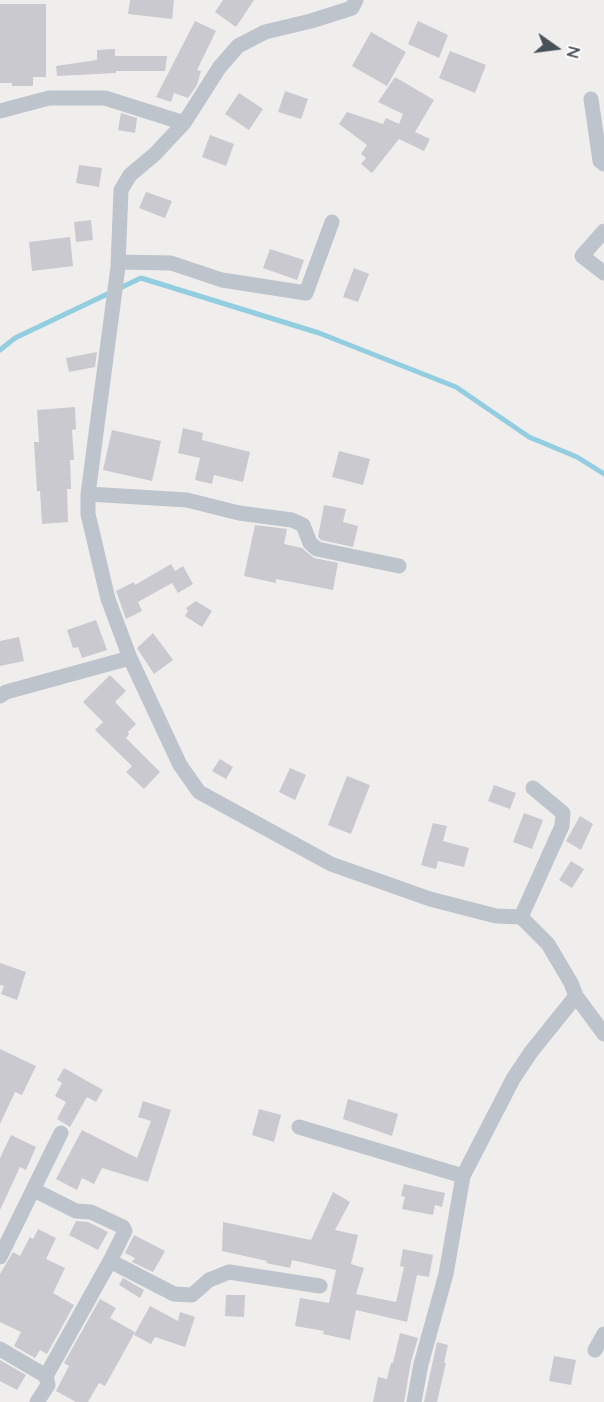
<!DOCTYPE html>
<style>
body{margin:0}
#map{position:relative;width:604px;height:1402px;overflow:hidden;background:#f0eded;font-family:Quicksand,sans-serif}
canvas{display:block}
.north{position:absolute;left:526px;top:18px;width:60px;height:60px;-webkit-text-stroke:4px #fff;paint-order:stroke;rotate:104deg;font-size:16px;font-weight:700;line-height:24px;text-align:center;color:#485058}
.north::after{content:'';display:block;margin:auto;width:21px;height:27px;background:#485058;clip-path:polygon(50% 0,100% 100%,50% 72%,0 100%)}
</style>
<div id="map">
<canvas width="604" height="1402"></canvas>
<div class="north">N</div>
</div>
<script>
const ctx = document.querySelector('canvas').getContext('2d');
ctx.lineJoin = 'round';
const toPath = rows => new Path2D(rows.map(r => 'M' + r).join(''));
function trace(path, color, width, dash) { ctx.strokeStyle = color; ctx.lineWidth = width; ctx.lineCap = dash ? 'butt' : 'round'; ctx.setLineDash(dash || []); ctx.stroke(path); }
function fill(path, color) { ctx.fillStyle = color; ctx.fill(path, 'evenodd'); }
trace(toPath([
 [0,350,15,338,141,278,319,333,456,387,529,437,577,457,604,474]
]), '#93cde0', 5);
fill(toPath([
 [130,0,174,0,172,19,128,14],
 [223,0,254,0,236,27,215,12],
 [0,4,46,4,46,77,33,77,33,86,12,86,12,83,0,83],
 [195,21,216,31,197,70,201,71,197,85,188,98,174,93,171,102,156,97],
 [418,21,448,35,439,58,408,44],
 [371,32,406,52,387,86,352,66],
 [115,49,115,56,167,56,165,71,116,71,116,73,57,76,56,66,97,60,97,50],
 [450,51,486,65,475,93,439,78],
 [395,77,434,100,415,132,430,139,424,151,399,139,372,173,361,164,366,158,361,154,367,145,339,124,347,112,383,124,386,118,399,124,403,114,378,102],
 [285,91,308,99,301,119,278,112],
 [239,93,263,109,249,130,225,114],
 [121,113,137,118,135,133,118,130],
 [210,135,234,144,226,166,202,157],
 [79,165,102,168,99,187,76,183],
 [146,192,172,201,165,218,139,208],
 [91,220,93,240,76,242,74,222],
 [70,237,73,266,32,271,29,242],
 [270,249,304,260,297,280,263,268],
 [354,268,369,274,358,302,343,297],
 [97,352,95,367,69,372,66,358],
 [75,407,76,429,72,430,74,460,70,460,71,489,67,489,68,522,42,524,40,491,37,491,34,442,39,442,37,410],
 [183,428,203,433,202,440,250,452,243,482,214,475,212,484,195,480,200,458,178,453],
 [112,430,161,441,152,481,103,470],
 [339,451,370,459,363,485,332,477],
 [324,505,346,509,343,522,358,526,353,547,321,540,318,537],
 [255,525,287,529,284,544,302,548,314,558,338,563,333,590,276,579,276,583,244,576],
 [171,564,175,571,183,566,193,584,178,593,172,583,138,602,142,611,126,619,116,591,134,582,135,585],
 [196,601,212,611,202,627,185,616,188,611,186,608],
 [96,620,107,650,82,658,78,647,73,648,67,630],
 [153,633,173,660,154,674,137,648],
 [19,637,24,661,0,666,0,641],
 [110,675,126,691,115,702,136,724,128,732,129,734,126,738,160,772,144,789,126,772,132,766,95,730,103,722,83,702],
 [220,759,233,767,226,779,212,771],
 [290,768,306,775,295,800,279,792],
 [347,776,370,785,351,834,328,825],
 [494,785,516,793,510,809,488,801],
 [524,813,543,820,532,849,513,842],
 [580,816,593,824,581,850,566,841],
 [433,823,447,826,443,841,469,848,464,867,438,861,436,869,421,865],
 [571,861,584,869,572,888,559,880],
 [0,963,26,972,17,1000,1,994,4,986,0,985],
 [0,1049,36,1066,22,1095,15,1092,0,1124],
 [64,1068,103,1090,96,1102,87,1097,70,1127,57,1119,66,1102,55,1096,62,1083,57,1080],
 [348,1099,398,1114,392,1136,343,1119],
 [143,1101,171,1110,148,1182,102,1168,94,1184,82,1178,77,1190,56,1179,82,1130,137,1158,151,1121,138,1117],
 [259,1109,281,1115,274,1142,252,1135],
 [11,1135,36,1147,26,1170,20,1167,0,1210,0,1158],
 [404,1184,445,1193,442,1207,435,1205,433,1215,402,1209,405,1197,401,1196],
 [333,1192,350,1202,335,1230,358,1235,351,1264,364,1268,356,1294,396,1302,404,1267,400,1266,403,1249,433,1255,429,1277,417,1275,407,1322,356,1310,350,1340,323,1334,324,1331,295,1326,300,1298,329,1303,336,1270,292,1260,290,1268,266,1263,267,1261,222,1251,223,1222,311,1240],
 [76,1221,88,1222,108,1232,98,1250,69,1235],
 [38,1229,56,1238,46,1259,65,1268,53,1293,74,1305,47,1354,40,1350,35,1358,14,1346,21,1332,0,1322,0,1274,13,1252,20,1256,30,1237,33,1239],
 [134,1235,165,1251,153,1272,132,1262,135,1258,125,1253],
 [123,1278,144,1290,140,1298,119,1285],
 [226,1295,245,1295,244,1317,225,1316],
 [100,1299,116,1308,110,1318,135,1332,105,1386,99,1383,88,1402,76,1402,56,1391,69,1366,64,1363],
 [150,1306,178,1321,180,1312,195,1317,185,1347,155,1337,151,1344,134,1335],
 [400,1333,418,1338,411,1362,404,1402,373,1402,378,1377,387,1379,391,1363,393,1363],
 [437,1342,448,1345,444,1363,446,1363,437,1402,424,1402],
 [554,1356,576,1360,571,1385,549,1381],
 [0,1360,26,1375,17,1390,0,1381]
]), '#c9c9cf');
trace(toPath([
 [356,0,352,8,311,21,265,32,238,46,219,68,184,123,155,154,130,175,121,190,118,267,88,494,88,514,108,599,130,658,180,765,199,792,331,864,430,899,496,916,521,917,548,944,571,983,576,996,604,1034],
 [591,99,600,161,604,164],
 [0,111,49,98,105,98,184,123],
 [604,231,582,256,604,273],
 [118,262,171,263,222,280,306,293,332,222],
 [88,494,187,500,239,513,292,520,303,525,310,543,317,549,399,566],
 [0,696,6,692,130,658],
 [521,917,562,826,563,813,533,788],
 [299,1127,463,1176],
 [0,1257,61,1133],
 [110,1261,174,1294,192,1295,209,1280,229,1272,320,1286],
 [0,1349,46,1376,110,1261,125,1231,123,1227,91,1212,76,1211,34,1190],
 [595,1350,604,1334],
 [37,1402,48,1385,46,1376],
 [414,1402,421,1364,446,1274,463,1176,513,1079,531,1052,576,996]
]), '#bdc4cb', 15);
</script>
